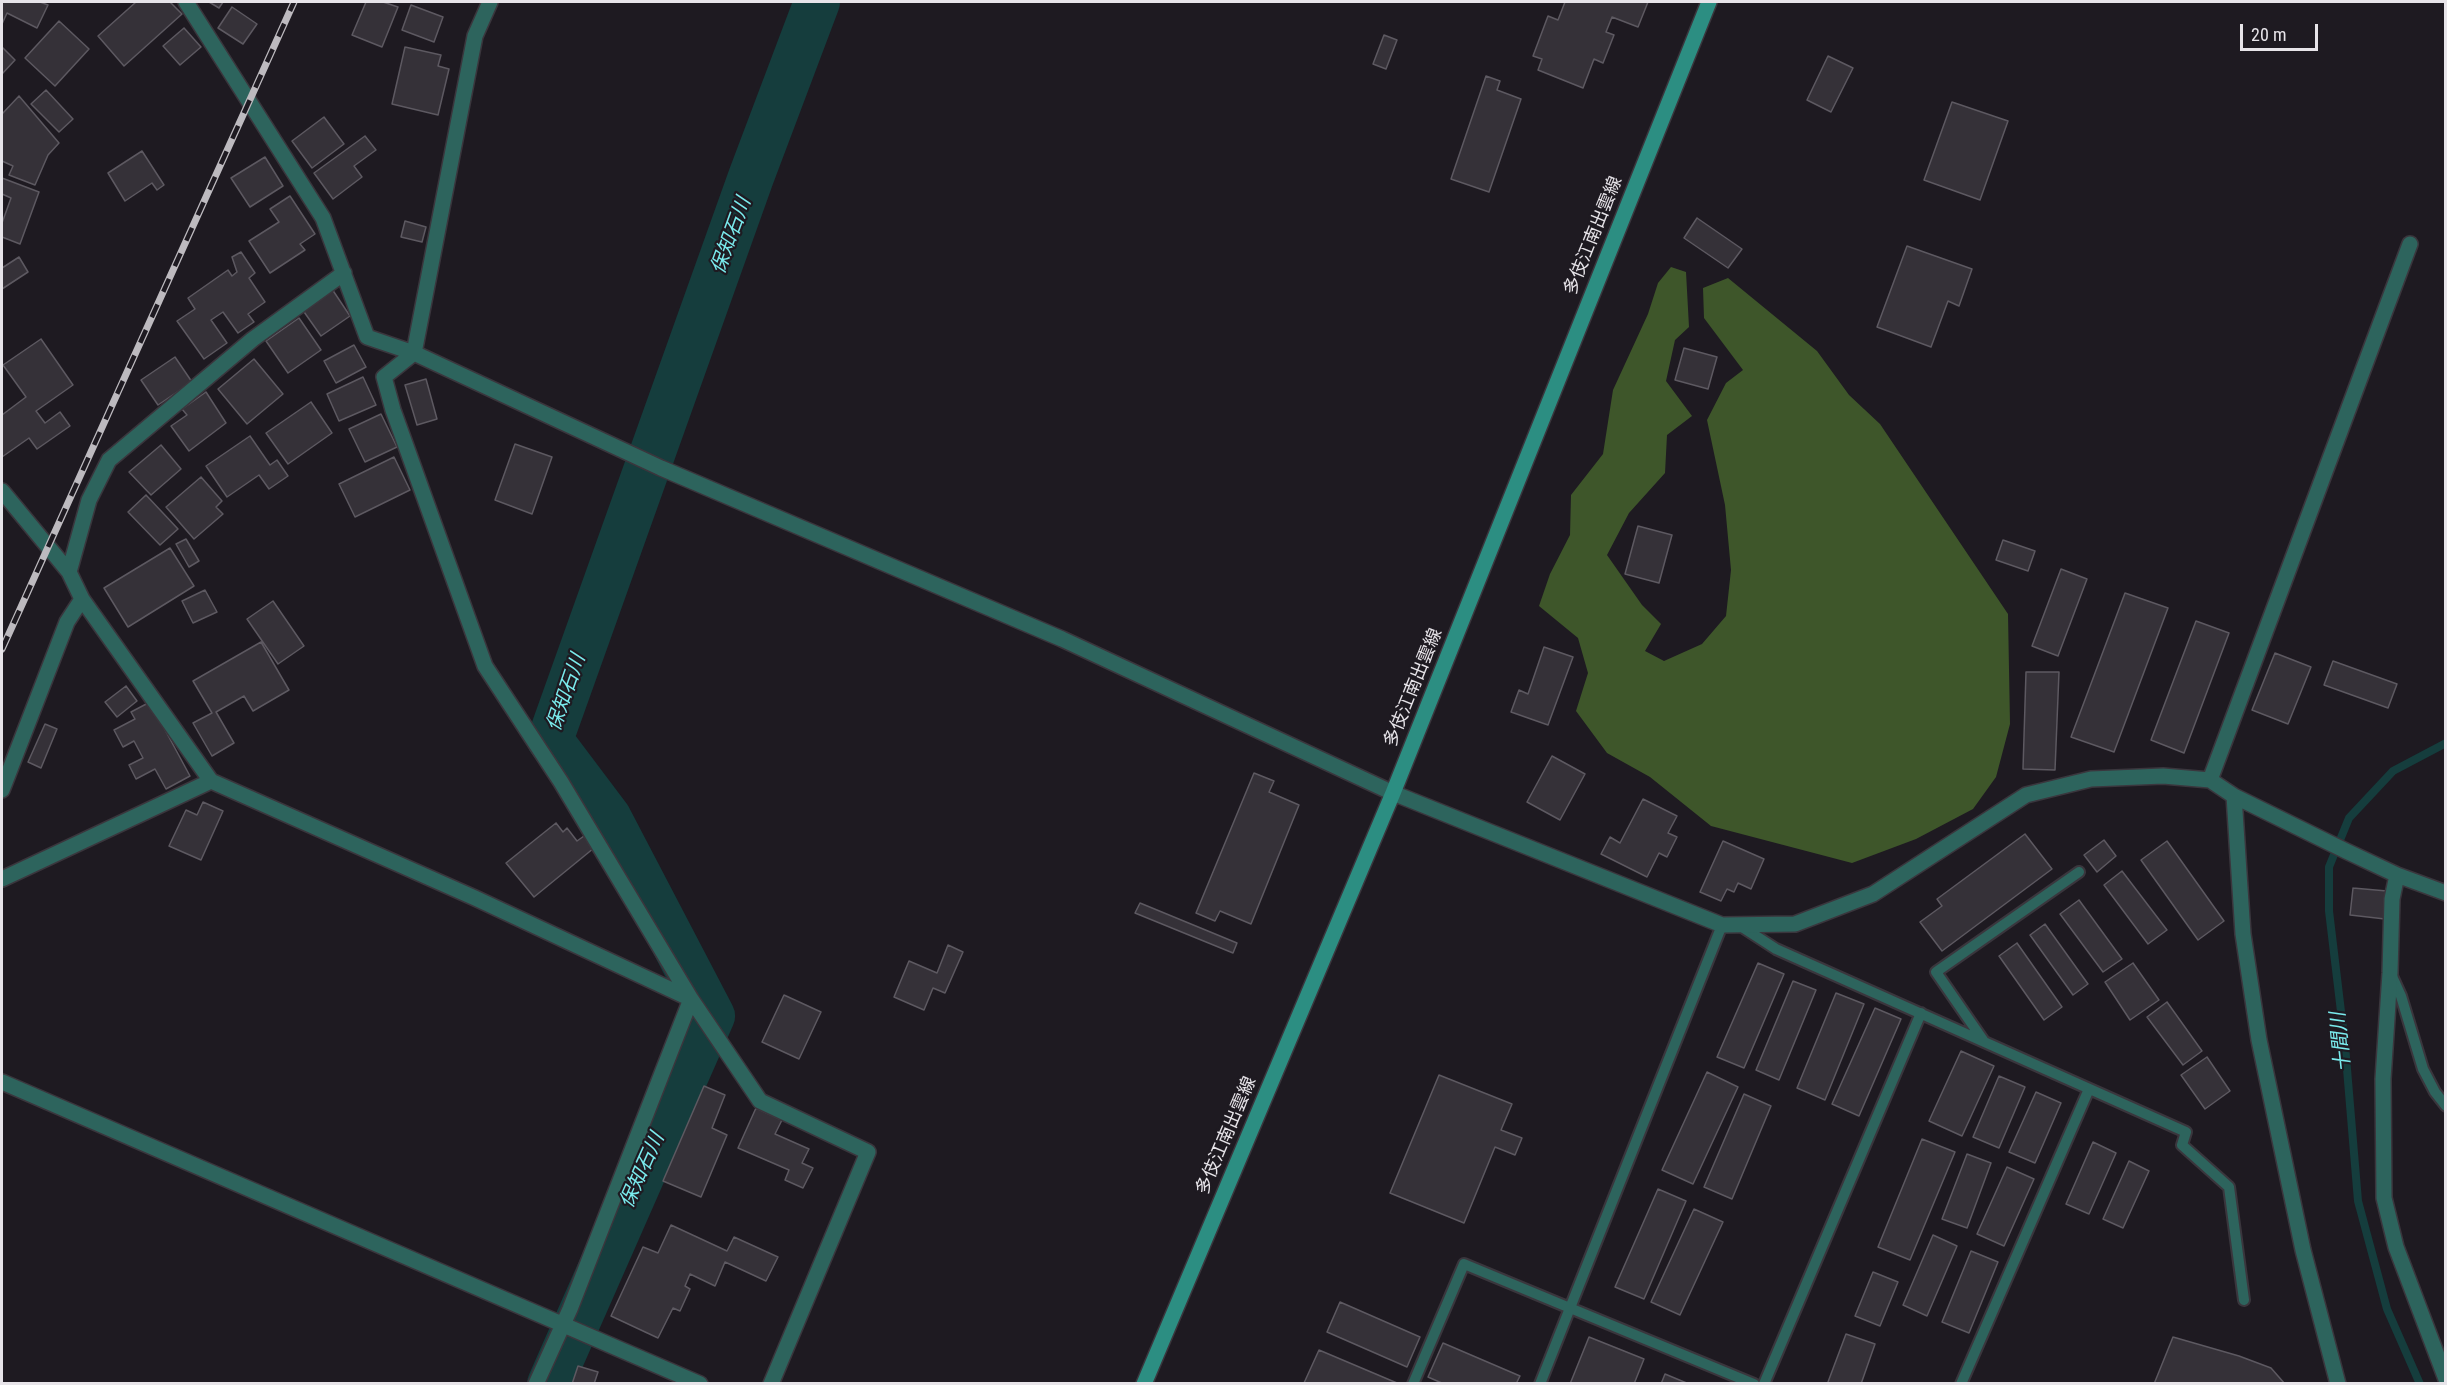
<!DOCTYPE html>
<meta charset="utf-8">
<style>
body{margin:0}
#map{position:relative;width:2447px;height:1385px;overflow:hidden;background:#1e1a21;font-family:"Roboto Condensed",sans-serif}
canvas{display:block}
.frame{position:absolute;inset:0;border:3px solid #e7e4e9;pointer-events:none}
.scale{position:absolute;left:2240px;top:24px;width:78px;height:27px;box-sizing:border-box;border:3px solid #e7e4e9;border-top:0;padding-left:8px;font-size:18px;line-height:21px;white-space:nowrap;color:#e7e4e9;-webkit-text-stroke:4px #1e1a21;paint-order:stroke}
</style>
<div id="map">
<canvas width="2447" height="1385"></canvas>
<div class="frame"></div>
<div class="scale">20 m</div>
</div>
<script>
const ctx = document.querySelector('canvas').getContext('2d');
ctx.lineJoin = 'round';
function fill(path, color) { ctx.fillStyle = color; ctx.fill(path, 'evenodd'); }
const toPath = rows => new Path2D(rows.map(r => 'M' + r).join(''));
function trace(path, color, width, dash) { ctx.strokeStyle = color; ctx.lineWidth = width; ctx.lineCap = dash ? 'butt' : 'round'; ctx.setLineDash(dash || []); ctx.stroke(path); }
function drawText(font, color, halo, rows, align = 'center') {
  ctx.font = font + ' "Roboto Condensed","Noto Sans JP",sans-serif'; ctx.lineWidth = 4.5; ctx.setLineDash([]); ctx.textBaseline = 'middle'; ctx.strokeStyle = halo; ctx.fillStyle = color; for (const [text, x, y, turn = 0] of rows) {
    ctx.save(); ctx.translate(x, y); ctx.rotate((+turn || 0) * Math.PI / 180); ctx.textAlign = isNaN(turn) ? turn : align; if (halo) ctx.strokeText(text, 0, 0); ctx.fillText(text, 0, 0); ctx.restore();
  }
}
fill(toPath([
 [1671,267,1686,272,1689,327,1675,340,1666,381,1692,416,1667,435,1665,473,1629,513,1607,555,1642,605,1661,624,1645,651,1664,661,1702,644,1726,616,1731,570,1725,505,1707,420,1726,383,1743,370,1704,318,1703,288,1728,278,1817,351,1849,395,1880,424,2008,614,2010,724,1996,777,1973,809,1916,839,1852,863,1711,826,1650,777,1607,753,1576,711,1588,673,1578,638,1539,606,1550,574,1570,535,1571,495,1603,454,1613,390,1648,314,1658,283]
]), '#3e562a');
trace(toPath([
 [2420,1384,2387,1309,2358,1201,2345,1045,2329,911,2329,867,2349,818,2393,771,2446,743]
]), '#153d3d', 8);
trace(toPath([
 [550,1384,712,1016,608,817,550,740,751,177,817,2]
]), '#153d3d', 46);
const building = toPath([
 [2,2,40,2,48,5,37,28,7,13,2,24,2,2],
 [136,2,170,2,182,14,124,66,98,36,136,2],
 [209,2,223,2,219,8,209,2],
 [366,2,383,2,398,7,382,47,352,35,366,2],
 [1565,2,1648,2,1638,27,1612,17,1606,32,1614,35,1603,63,1594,59,1583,88,1538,70,1542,59,1533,56,1548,16,1558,20,1565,2],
 [411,5,443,17,434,42,402,30,411,5],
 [232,7,257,24,243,44,218,28,232,7],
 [59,21,89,49,55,86,25,58,59,21],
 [184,28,201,47,180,65,163,46,184,28],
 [1384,35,1397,40,1386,69,1373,64,1384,35],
 [2,47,15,60,2,74,2,47],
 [405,47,441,55,438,66,449,69,438,115,392,104,405,47],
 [1828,56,1853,68,1831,112,1807,100,1828,56],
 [1486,76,1500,81,1497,90,1521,99,1489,192,1451,179,1486,76],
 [46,90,73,119,59,132,31,104,46,90],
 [19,96,59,143,48,155,35,185,9,175,13,166,2,161,2,114,19,96],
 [1952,102,2008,121,1980,200,1924,180,1952,102],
 [324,117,344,144,312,168,292,141,324,117],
 [365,136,376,150,354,166,362,177,333,199,314,173,365,136],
 [142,151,164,185,157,190,152,183,125,201,108,173,142,151],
 [265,157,283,186,250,207,231,178,265,157],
 [2,178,39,192,20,244,2,237,2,223,11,198,2,194,2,178],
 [290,196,315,234,300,244,305,250,270,273,249,241,279,222,270,209,290,196],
 [1697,218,1742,249,1728,268,1684,238,1697,218],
 [405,221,426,227,422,242,401,237,405,221],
 [1907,246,1972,269,1959,306,1948,301,1931,347,1877,327,1907,246],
 [241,252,255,273,249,278,265,302,248,314,254,322,238,333,223,312,211,320,227,343,204,359,177,321,195,309,188,298,228,270,232,276,237,272,232,257,241,252],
 [19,257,28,272,2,289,2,268,19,257],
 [332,289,350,316,321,336,302,309,332,289],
 [299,318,321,350,288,373,266,341,299,318],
 [41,339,73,385,36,411,45,423,60,412,70,426,37,449,29,438,2,457,2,415,26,397,3,365,41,339],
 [354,345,366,367,336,383,324,361,354,345],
 [1684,348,1717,357,1708,389,1675,380,1684,348],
 [175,357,192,382,158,405,141,380,175,357],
 [254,359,283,394,247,424,218,389,254,359],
 [363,377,376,405,339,421,327,394,363,377],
 [426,379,437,419,417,425,405,385,426,379],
 [206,392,226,423,189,451,171,426,187,415,182,409,206,392],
 [311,402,332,433,288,464,266,433,311,402],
 [381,414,397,447,365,462,349,429,381,414],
 [250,436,270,465,277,460,288,476,269,489,259,475,227,497,206,466,250,436],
 [515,444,552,457,532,514,495,500,515,444],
 [161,445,181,469,151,495,129,472,161,445],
 [394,457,410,490,355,517,339,484,394,457],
 [201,477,222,501,216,507,223,514,194,539,166,507,201,477],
 [146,495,178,529,160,545,128,512,146,495],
 [1638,526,1672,535,1659,583,1625,574,1638,526],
 [186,539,199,561,189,567,176,544,186,539],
 [2003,540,2035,551,2028,571,1996,560,2003,540],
 [170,548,194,586,128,627,104,588,170,548],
 [2061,569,2087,579,2058,656,2032,646,2061,569],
 [205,590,217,612,193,623,182,601,205,590],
 [2125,593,2168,608,2114,752,2071,737,2125,593],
 [273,601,304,646,278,664,247,619,273,601],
 [2196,621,2229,633,2184,753,2151,740,2196,621],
 [261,642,289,690,253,711,244,696,216,712,234,743,212,756,193,723,212,713,193,681,261,642],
 [1544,647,1573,657,1548,725,1511,712,1519,690,1528,694,1544,647],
 [2275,653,2311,667,2288,724,2252,710,2275,653],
 [2333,661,2397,684,2388,708,2324,685,2333,661],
 [2026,672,2059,672,2055,770,2023,769,2026,672],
 [126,686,137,701,117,717,105,702,126,686],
 [150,702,190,776,166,789,155,769,136,779,129,765,143,758,134,741,123,747,114,730,135,719,131,712,150,702],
 [45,724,57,729,41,768,28,762,45,724],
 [1552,756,1585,774,1560,820,1527,802,1552,756],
 [1254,773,1274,781,1269,792,1299,805,1251,924,1220,911,1215,921,1196,913,1254,773],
 [1643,799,1677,816,1668,833,1677,837,1667,857,1659,853,1647,877,1601,854,1610,837,1620,843,1643,799],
 [203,802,223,811,201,860,169,846,186,810,197,815,203,802],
 [556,823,563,832,567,828,577,841,584,836,594,848,534,897,506,863,556,823],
 [2025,834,2052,869,1942,951,1920,922,1942,906,1937,899,2025,834],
 [2104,840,2116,856,2097,872,2084,855,2104,840],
 [1723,841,1764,859,1751,889,1738,883,1734,892,1727,889,1721,901,1700,892,1723,841],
 [2167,841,2224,921,2198,940,2141,860,2167,841],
 [2122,871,2167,930,2148,944,2104,885,2122,871],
 [2353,888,2387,891,2385,919,2350,915,2353,888],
 [2079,900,2122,959,2103,972,2060,914,2079,900],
 [1140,903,1237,943,1233,953,1135,913,1140,903],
 [2045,924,2088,984,2073,995,2030,935,2045,924],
 [2017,943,2062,1007,2044,1020,1999,956,2017,943],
 [948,945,963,952,945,993,933,988,924,1010,894,997,909,961,937,973,948,945],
 [1758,963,1784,974,1744,1068,1717,1057,1758,963],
 [2133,963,2159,1000,2130,1020,2105,982,2133,963],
 [1793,981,1816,990,1779,1080,1756,1070,1793,981],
 [1836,993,1864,1004,1825,1100,1797,1088,1836,993],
 [784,995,821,1012,799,1059,762,1042,784,995],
 [2167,1002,2202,1051,2183,1065,2147,1017,2167,1002],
 [1875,1008,1901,1019,1859,1116,1832,1104,1875,1008],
 [1961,1051,1994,1066,1962,1136,1929,1121,1961,1051],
 [2207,1057,2230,1091,2205,1109,2181,1075,2207,1057],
 [1707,1072,1738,1087,1693,1184,1662,1170,1707,1072],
 [1439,1075,1512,1104,1501,1130,1522,1138,1515,1155,1495,1147,1464,1223,1390,1193,1439,1075],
 [1999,1076,2025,1087,1999,1148,1973,1137,1999,1076],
 [704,1086,725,1095,712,1128,727,1135,701,1197,663,1181,704,1086],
 [2036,1092,2061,1103,2035,1163,2009,1152,2036,1092],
 [1744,1094,1771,1106,1732,1199,1704,1187,1744,1094],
 [756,1108,782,1120,775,1134,809,1149,802,1163,813,1168,803,1188,785,1180,789,1170,738,1148,756,1108],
 [1922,1139,1955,1152,1910,1260,1878,1247,1922,1139],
 [2093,1142,2116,1153,2089,1214,2066,1204,2093,1142],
 [1967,1154,1991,1163,1967,1228,1942,1219,1967,1154],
 [2129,1161,2149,1171,2123,1228,2103,1219,2129,1161],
 [2007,1167,2034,1179,2004,1246,1977,1234,2007,1167],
 [1658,1189,1686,1201,1644,1299,1615,1287,1658,1189],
 [1694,1209,1723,1222,1680,1315,1651,1302,1694,1209],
 [671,1225,727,1251,734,1237,778,1257,766,1281,725,1262,715,1286,690,1274,685,1286,690,1289,680,1311,673,1308,658,1338,611,1316,643,1247,658,1253,671,1225],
 [1933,1235,1957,1246,1927,1316,1903,1305,1933,1235],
 [1971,1251,1998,1262,1969,1333,1942,1322,1971,1251],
 [1873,1272,1898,1282,1880,1326,1855,1316,1873,1272],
 [1340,1302,1420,1337,1407,1367,1327,1332,1340,1302],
 [1846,1334,1875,1344,1861,1384,1831,1384,1828,1382,1846,1334],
 [1589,1337,1644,1359,1634,1384,1570,1384,1589,1337],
 [2173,1337,2239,1356,2271,1368,2285,1384,2154,1384,2173,1337],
 [1443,1343,1520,1376,1516,1384,1444,1384,1428,1377,1443,1343],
 [1319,1350,1397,1383,1397,1384,1304,1383,1319,1350],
 [578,1366,598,1372,594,1384,572,1384,578,1366],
 [1665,1374,1689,1384,1661,1384,1665,1374]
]);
fill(building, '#353138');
trace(building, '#5d5961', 1.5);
const lane = toPath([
 [1739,925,1776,949,2186,1132,2182,1145,2229,1187,2244,1300],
 [2391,974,2401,996,2423,1069,2435,1092,2446,1106],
 [1983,1040,1936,972,2079,872],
 [1413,1384,1464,1264,1570,1308,1722,925],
 [1540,1384,1570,1308,1754,1384],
 [1764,1384,1921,1013],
 [1961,1384,2089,1089]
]);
const street = toPath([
 [186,2,323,218,367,337,414,353,661,468,1062,639,1393,793,1722,925,1795,924,1873,894,2026,795,2091,779,2163,776,2210,780,2234,796,2346,851,2397,875,2446,893],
 [490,2,475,36,414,353,384,377,393,410,485,666,561,782,691,999,760,1101,868,1152,771,1384],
 [2,491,69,572],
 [82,599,69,572,89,500,109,460,253,339,344,273],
 [2210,780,2410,244],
 [2,790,67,622,82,599,211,781,475,898,691,999],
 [2234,796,2243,934,2259,1040,2303,1250,2338,1384],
 [2397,875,2392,899,2390,973,2383,1079,2384,1198,2396,1247,2446,1379],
 [2,879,211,781],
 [2,1082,700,1384],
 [536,1384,570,1309,691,999]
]);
const secondary = toPath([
 [1144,1384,1393,793,1709,2]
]);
trace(lane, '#3a363d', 14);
trace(street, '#3a363d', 18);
trace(secondary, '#3a363d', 18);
trace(lane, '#2d645d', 10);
trace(street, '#2d645d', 15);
trace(secondary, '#2c8e82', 15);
const rail = toPath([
 [2,649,294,2]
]);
trace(rail, '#bdbabf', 7);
trace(rail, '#1e1a21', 4.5, [14]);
drawText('18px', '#e7e4e9', '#1e1a21', [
 ["多伎江南出雲線",1594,236,-68],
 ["多伎江南出雲線",1414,688,-68],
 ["多伎江南出雲線",1227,1136,-67]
]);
drawText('italic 20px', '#7aebed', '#1e1a21', [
 ["保知石川",732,236,-70],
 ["保知石川",567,693,-71],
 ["十間川",2342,1042,-96],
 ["保知石川",643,1171,-66]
]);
</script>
